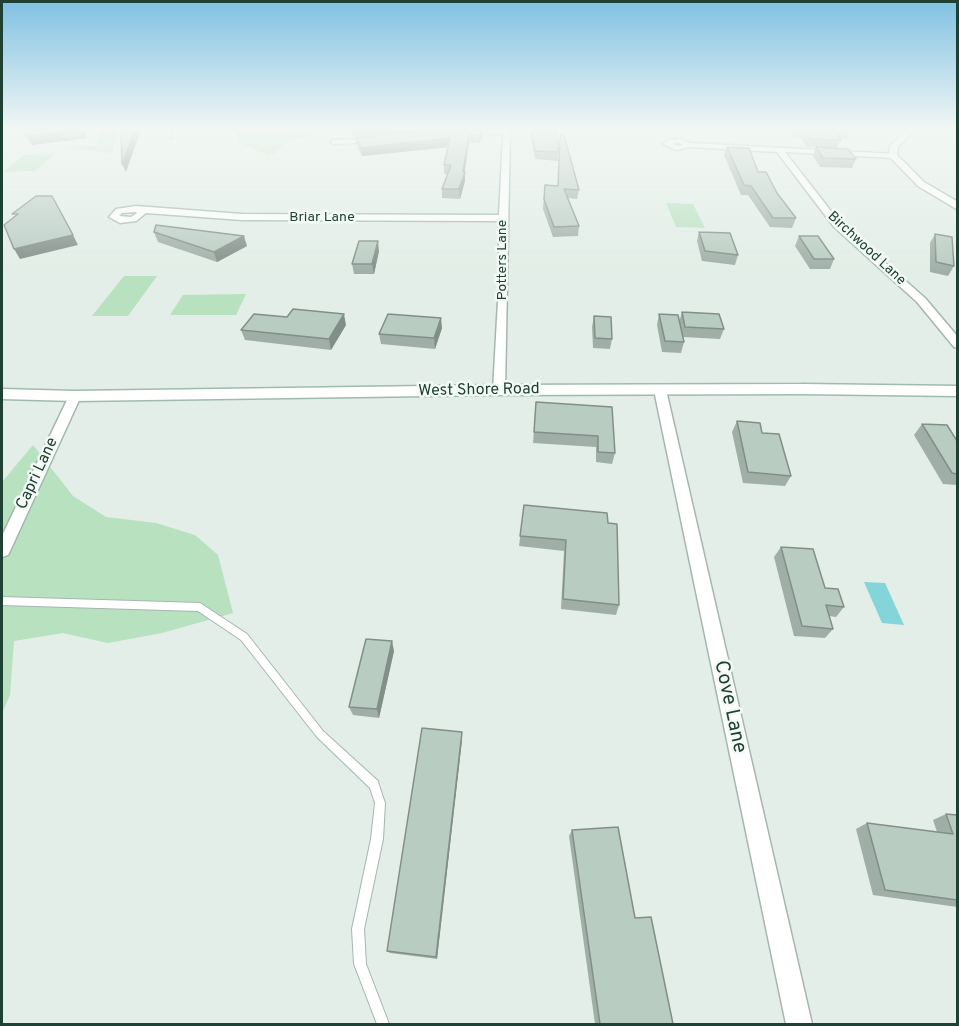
<!DOCTYPE html>
<style>
body{margin:0}
#map{position:relative;width:959px;height:1026px;overflow:hidden;background:#e2eee7;font-family:Overpass,sans-serif}
canvas{display:block}
.frame{position:absolute;inset:0;border:3px solid #1f4134;pointer-events:none}
</style>
<div id="map">
<canvas width="959" height="1026"></canvas>
<div class="frame"></div>
</div>
<script>
const ctx = document.querySelector('canvas').getContext('2d');
ctx.lineJoin = 'round';
function fill(path, color) { ctx.fillStyle = color; ctx.fill(path, 'evenodd'); }
const toPath = rows => new Path2D(rows.map(r => 'M' + r).join(''));
function trace(path, color, width, dash) { ctx.strokeStyle = color; ctx.lineWidth = width; ctx.lineCap = dash ? 'butt' : 'round'; ctx.setLineDash(dash || []); ctx.stroke(path); }
function drawText(font, color, halo, rows, align = 'center') {
  ctx.font = font + ' Overpass,sans-serif'; ctx.lineWidth = 5; ctx.setLineDash([]); ctx.textBaseline = 'middle'; ctx.strokeStyle = halo; ctx.fillStyle = color; for (const [text, x, y, turn = 0] of rows) {
    ctx.save(); ctx.translate(x, y); ctx.rotate((+turn || 0) * Math.PI / 180); ctx.textAlign = isNaN(turn) ? turn : align; if (halo) ctx.strokeText(text, 0, 0); ctx.fillText(text, 0, 0); ctx.restore();
  }
}
fill(toPath([
 [99,130,119,130,112,153,57,147,96,146],
 [234,130,328,130,287,142,270,156,239,143],
 [55,154,35,171,3,172,24,155],
 [666,203,693,204,705,228,676,227],
 [124,276,157,276,128,316,92,316],
 [246,294,236,315,170,315,183,295],
 [33,445,73,496,106,517,156,523,195,535,218,555,233,613,162,633,108,643,63,633,14,641,10,695,2,713,2,482]
]), '#b8e1bf');
fill(toPath([
 [864,582,885,583,904,625,882,623]
]), '#83d5d9');
const lane = toPath([
 [2,597,200,603,247,634,323,731,378,781,379,785,385,803,383,839,364,929,366,964,389,1024,377,1024,354,964,352,929,371,839,375,803,370,788,317,737,241,640,198,611,2,605,2,597]
]);
const street = toPath([
 [2,130,8,130,2,136,2,130],
 [167,130,173,130,171,138,166,137,167,130],
 [461,130,510,130,505,390,499,394,493,390,499,283,499,221,242,220,146,213,136,221,120,223,109,217,116,209,136,206,242,214,499,215,503,134,462,134,459,132,461,130],
 [136,212,137,213,131,217,119,216,122,213,136,212],
 [376,139,378,142,333,144,330,142,333,140,376,139],
 [680,139,690,143,896,154,893,158,785,152,840,223,925,298,958,337,958,348,954,347,917,302,834,227,777,152,690,147,676,150,663,144,669,140,680,139],
 [673,143,679,143,683,145,677,146,673,143],
 [660,386,666,390,812,1024,786,1024,654,390,660,386],
 [75,392,81,396,10,551,8,555,2,557,2,536,69,396,75,392]
]);
const secondary = toPath([
 [906,130,915,130,898,147,897,155,924,182,958,202,958,210,918,186,889,156,890,146,906,130],
 [802,384,958,386,958,396,802,394,499,395,75,401,2,399,2,389,75,391,499,385,802,384]
]);
trace(lane, '#a4b7ae', 2);
trace(street, '#a4b7ae', 3);
trace(secondary, '#9fbbae', 3);
fill(lane, '#fff');
fill(street, '#fff');
fill(secondary, '#fff');
fill(toPath([
 [21,130,86,130,85,132,87,138,32,145],
 [483,130,483,136,479,143,469,143,464,172,465,181,460,199,442,198,442,189,447,174,444,174,444,165,448,147,362,156,357,146,356,138],
 [530,130,557,130,558,152,558,161,535,159],
 [789,130,850,130,847,139,839,139,841,140,837,148,856,159,852,168,820,167,813,156,816,147,807,147,800,137,795,137],
 [727,147,758,172,777,193,796,218,792,228,770,227,748,195,741,195,724,155],
 [545,185,579,190,577,199,568,198,579,226,578,236,553,237,543,209],
 [154,232,247,246,217,262,158,242],
 [699,232,738,255,735,265,702,261,697,241],
 [935,234,954,266,948,276,930,272,930,243],
 [799,236,834,259,830,269,810,269,795,246],
 [379,251,374,274,354,274,352,264],
 [682,312,724,329,720,339,683,337,684,342,681,353,662,352,657,325,659,314,679,322],
 [594,316,612,339,610,349,593,348,592,327],
 [346,325,331,350,245,340,241,330],
 [442,328,435,349,381,344,379,334],
 [536,402,612,407,615,453,612,464,596,462,596,447,533,443],
 [737,421,791,476,785,486,743,483,732,432],
 [922,424,957,441,957,485,943,484,914,435],
 [524,505,608,523,619,605,616,615,561,609,564,551,519,546],
 [781,547,844,607,836,617,829,616,833,629,825,638,794,636,774,557],
 [394,651,379,718,353,715,349,707],
 [462,740,437,959,390,953,387,951],
 [946,814,957,815,957,907,873,895,856,829,867,823,937,832,933,820],
 [572,830,635,918,673,1024,595,1024,569,836]
]), '#9fafa7');
fill(toPath([
 [80,130,86,130,85,132,87,138,32,145,27,136],
 [135,130,141,130,126,172,122,164],
 [352,130,425,130,353,137],
 [481,130,483,130,483,136,479,143,479,135],
 [469,135,469,143,464,176,465,172,465,181,460,199,459,189],
 [450,138,450,147,362,156,361,148],
 [73,235,78,245,20,259,14,249],
 [244,236,247,246,217,262,214,252],
 [378,241,379,251,374,274,372,264],
 [344,314,346,325,331,350,329,339],
 [441,318,442,328,435,349,434,338],
 [392,641,394,651,379,718,377,709],
 [462,732,462,740,437,959,436,957]
]), '#828f88');
const building = toPath([
 [22,130,80,130,27,136,22,130],
 [121,130,135,130,122,164,121,130],
 [431,130,481,130,479,135,469,135,463,172,465,172,459,189,442,189,451,165,444,165,450,138,361,148,356,138,431,130],
 [531,130,557,130,558,152,535,151,531,130],
 [804,130,833,130,841,140,810,139,804,130],
 [564,135,579,190,564,189,579,226,554,227,544,199,545,185,558,186,560,136,564,135],
 [727,147,749,148,758,172,766,172,777,193,796,218,773,218,751,186,744,185,727,147],
 [816,147,848,149,856,159,823,158,816,147],
 [36,196,52,196,73,235,14,249,4,225,18,214,12,214,36,196],
 [156,225,244,236,214,252,154,232,156,225],
 [699,232,730,233,738,255,705,251,699,232],
 [935,234,952,237,954,266,936,262,935,234],
 [799,236,818,236,834,259,814,259,799,236],
 [359,241,378,241,372,264,352,264,359,241],
 [293,309,344,314,329,339,241,330,254,314,287,317,293,309],
 [682,312,719,314,724,329,685,327,682,312],
 [388,314,441,318,434,338,379,334,388,314],
 [659,314,678,315,684,342,665,341,659,314],
 [594,316,611,317,612,339,595,338,594,316],
 [536,402,612,407,615,453,598,452,598,436,534,432,536,402],
 [737,421,760,423,762,433,779,434,791,476,748,472,737,421],
 [922,424,947,425,957,441,957,474,952,473,922,424],
 [524,505,607,513,608,523,617,524,619,605,563,599,566,540,520,536,524,505],
 [781,547,813,549,825,588,838,589,844,607,826,605,833,629,802,626,781,547],
 [366,639,392,641,377,709,349,707,366,639],
 [422,728,462,732,436,957,387,951,422,728],
 [946,814,957,815,957,900,885,890,867,823,953,834,946,814],
 [618,827,635,918,651,917,673,1024,600,1024,572,830,618,827]
]);
fill(building, '#b9ccc2');
trace(building, '#828f88', 1.5);
const sky = ctx.createLinearGradient(0, 0, 0, 274);
sky.addColorStop(0, '#7fc1e2');
sky.addColorStop(0.47, '#f2f7f4');
sky.addColorStop(1, '#f2f7f400');
ctx.fillStyle = sky;
ctx.fillRect(0, 0, 959, 274);
drawText('14px', '#1f4134', '#f3faf5', [
 ["Briar Lane",322,218],
 ["Birchwood Lane",866,249,43],
 ["Potters Lane",503,260,-90]
]);
drawText('16px', '#1f4134', '#f3faf5', [
 ["West Shore Road",479,391,-1],
 ["Capri Lane",38,474,-65]
]);
drawText('20px', '#1f4134', '#f3faf5', [
 ["Cove Lane",729,707,78]
]);
</script>
